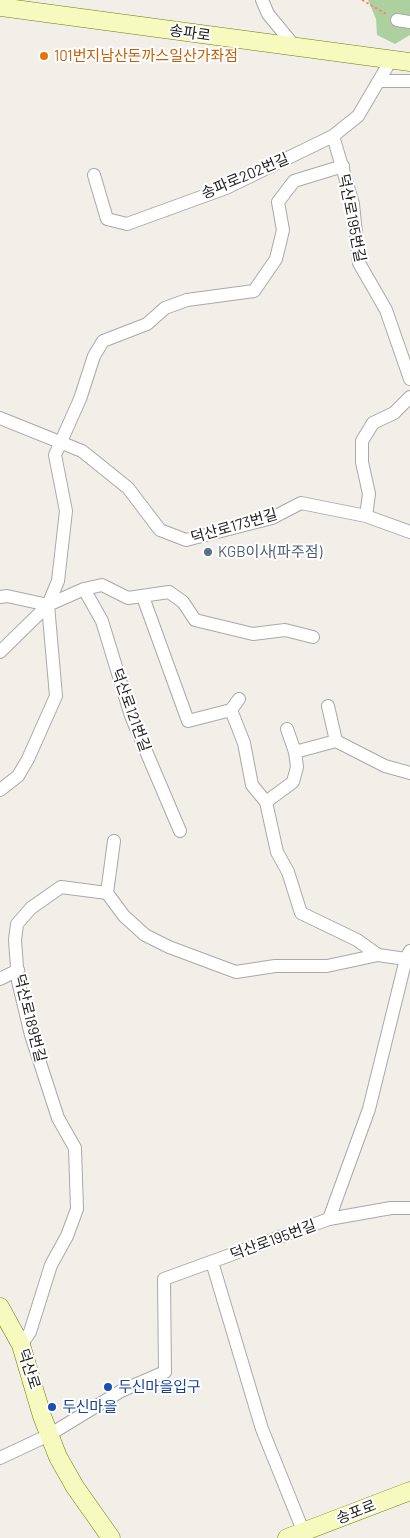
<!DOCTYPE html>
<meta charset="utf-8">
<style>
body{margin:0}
canvas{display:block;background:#f2efe9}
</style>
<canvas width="410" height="1538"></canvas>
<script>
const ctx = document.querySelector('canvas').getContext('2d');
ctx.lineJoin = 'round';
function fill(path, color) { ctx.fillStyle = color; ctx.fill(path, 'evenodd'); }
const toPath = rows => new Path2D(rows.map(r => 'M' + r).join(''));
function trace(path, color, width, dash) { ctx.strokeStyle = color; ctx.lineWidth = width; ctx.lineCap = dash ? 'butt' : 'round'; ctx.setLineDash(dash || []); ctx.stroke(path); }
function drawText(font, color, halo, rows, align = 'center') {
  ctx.font = font + ' Barlow,"Noto Sans KR",sans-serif'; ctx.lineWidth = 4; ctx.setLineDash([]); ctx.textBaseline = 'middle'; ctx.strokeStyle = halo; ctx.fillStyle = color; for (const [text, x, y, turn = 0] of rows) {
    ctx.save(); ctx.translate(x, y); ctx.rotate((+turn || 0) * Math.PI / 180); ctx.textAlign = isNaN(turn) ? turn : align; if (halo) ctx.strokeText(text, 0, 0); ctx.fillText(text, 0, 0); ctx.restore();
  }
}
fill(toPath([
 [368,0,410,0,410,35,395,44,377,35,376,19]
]), '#add19e');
const street = toPath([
 [262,0,268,14,296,48],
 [397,20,410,22],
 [381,81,410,81],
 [333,136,353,204,359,263,386,310,410,379],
 [94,175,107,219,127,224,226,188,333,136,358,116,391,60],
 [0,418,82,451,128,488,160,530,186,540,272,518,301,503,366,516,410,532],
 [366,516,369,494,362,462,362,441,373,423,394,413,410,397],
 [84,589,102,621,131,716,180,831],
 [0,597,7,596,48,605,84,589,102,585,128,598,169,592,183,602,195,620,253,634,285,630,313,637],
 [143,597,188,721,231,710,244,743,252,785,266,802,277,852,288,872,301,913,357,940,378,955,406,959],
 [0,652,48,605,58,581,66,511,55,455,80,399,94,356,103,341,147,324,165,308,187,300,254,291,276,259,283,230,278,202,294,181,343,166],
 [328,706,336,741],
 [231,710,239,699],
 [287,729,295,752,336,741,385,766,410,773],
 [0,790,18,776,28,759,56,696,48,605],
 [266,802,293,782,297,767,295,752],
 [107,893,114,841],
 [0,979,18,970],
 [329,1219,369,1109,406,959,410,951],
 [212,1262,262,1429,306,1538],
 [21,1345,30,1332,51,1265,67,1236,77,1209,75,1148,58,1118,31,1035,18,981,15,940,17,924,31,908,61,887,107,893,124,916,145,935,169,947,236,972,275,966,327,966,378,955],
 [0,1458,49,1435,121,1391,165,1372,164,1279,329,1219,391,1208,410,1208]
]);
const secondary = toPath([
 [0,7,410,62],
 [0,1307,21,1345,42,1416,58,1457,75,1487,111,1538],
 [287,1538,410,1491]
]);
trace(street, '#a9a9a9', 14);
trace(secondary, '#707d05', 19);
trace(toPath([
 [362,0,388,15]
]), '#fa8072', 2, [2.5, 2.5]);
trace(street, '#fff', 12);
trace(secondary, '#f7fabf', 18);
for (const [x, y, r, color] of [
 [44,56,5,"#e8710a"],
 [208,552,5,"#5c6f8a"],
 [108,1387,5,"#1a4fb4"],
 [52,1407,5,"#1a4fb4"]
]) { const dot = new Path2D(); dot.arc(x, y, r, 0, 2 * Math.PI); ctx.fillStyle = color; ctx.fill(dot); trace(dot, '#fff', 2); }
drawText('15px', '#222', '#fff', [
 ["송파로",190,33,8],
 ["송파로202번길",245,176,-23],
 ["덕산로195번길",352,218,79],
 ["덕산로173번길",234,526,-16],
 ["덕산로121번길",131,710,70],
 ["덕산로189번길",30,1018,76],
 ["덕산로195번길",273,1240,-20],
 ["덕산로",29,1369,72],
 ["송포로",356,1512,-21]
]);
drawText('15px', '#c56008', '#fff', [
 ["101번지남산돈까스일산가좌점",54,56]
], 'left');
drawText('15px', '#4e5e75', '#fff', [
 ["KGB이사(파주점)",218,552]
], 'left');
drawText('15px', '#164399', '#fff', [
 ["두신마을입구",118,1387],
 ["두신마을",62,1407]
], 'left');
</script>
